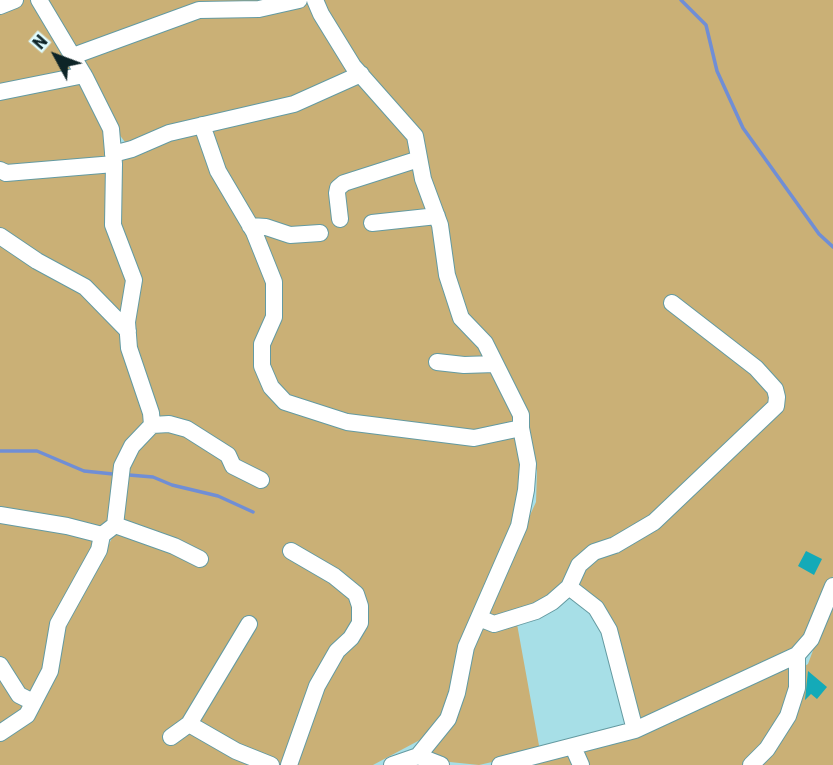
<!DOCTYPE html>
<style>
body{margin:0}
#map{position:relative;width:833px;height:765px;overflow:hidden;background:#a7dfe7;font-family:"Roboto Condensed",sans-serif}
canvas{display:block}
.north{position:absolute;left:21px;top:21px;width:70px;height:70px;-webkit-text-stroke:5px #dffbfe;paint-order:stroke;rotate:311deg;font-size:19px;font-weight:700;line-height:28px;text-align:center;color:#0d2427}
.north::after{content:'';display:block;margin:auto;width:24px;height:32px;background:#0d2427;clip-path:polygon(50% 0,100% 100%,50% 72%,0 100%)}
</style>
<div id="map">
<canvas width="833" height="765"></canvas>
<div class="north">N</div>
</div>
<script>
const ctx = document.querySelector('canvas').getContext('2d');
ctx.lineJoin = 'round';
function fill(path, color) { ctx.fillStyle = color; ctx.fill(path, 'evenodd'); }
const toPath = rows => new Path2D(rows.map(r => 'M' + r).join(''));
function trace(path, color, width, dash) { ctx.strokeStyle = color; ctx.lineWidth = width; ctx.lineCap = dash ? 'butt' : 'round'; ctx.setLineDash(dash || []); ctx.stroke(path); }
fill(toPath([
 [0,0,35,0,109,130,129,290,123,311,116,311,0,233],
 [44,0,310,0,356,74,291,102,132,146,125,142,115,129],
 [320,0,833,0,833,576,803,641,791,652,772,663,637,724,612,628,598,605,579,589,577,581,578,575,585,565,617,548,653,525,686,497,785,402,778,386,755,361,753,369,773,393,774,400,767,409,715,456,689,484,641,525,609,544,592,547,579,560,552,597,532,609,495,617,485,614,536,502,537,471,528,448,526,416,484,334,463,313,456,292,445,230,430,191,419,136,384,90,357,65],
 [360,81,409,136,435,224,443,277,516,414,523,464,510,529,501,545,447,710,433,733,373,765,293,765,310,712,358,615,283,764,276,765,190,727,262,765,0,765,0,737,28,719,62,624,103,556,118,526,127,465,137,446,156,430,131,331,138,281,118,227,118,166,122,157,158,143],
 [0,240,78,288,125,335,148,422,128,446,111,522,100,531,4,507,0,511],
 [0,518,92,538,94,543,46,671,32,700,0,660],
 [833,596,833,765,586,765,579,750,787,663,793,673,808,664],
 [517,624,540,751,479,765,440,761,432,752,439,739,455,722,462,702,468,662,481,628],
 [0,669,29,702,0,731],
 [569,751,576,765,522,765]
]), '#cab076');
trace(toPath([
 [681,0,706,25,717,71,743,128,819,234,833,247],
 [0,451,37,451,84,471,113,474],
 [129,475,153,477,172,485,218,496,253,512]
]), '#708ed5', 3.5);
fill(toPath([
 [806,551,822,559,814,575,798,566],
 [808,671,827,687,817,699,811,694,805,700]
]), '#14aab8');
const minor = toPath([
 [39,0,85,77,111,129,114,164,113,225,134,280,127,322,129,348,151,413,152,425,132,446,122,466,115,525,102,535],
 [315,0,321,14,353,66,415,136,423,179,440,225,447,275,461,318,485,343,521,415,521,428,528,464,526,490,519,526,466,647,457,693,448,719,418,756],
 [0,6,15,0],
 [73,56,199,10,259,9,299,0],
 [0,92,84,75],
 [202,125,218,171,254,232,274,282,274,317,262,344,262,366,271,387,285,402,347,422,474,438,521,428],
 [113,154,132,149,169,133,294,104,361,74],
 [0,170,6,173,114,164],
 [340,219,337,193,338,188,344,183,419,159],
 [372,223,437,216],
 [250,226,266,227,290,235,320,233],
 [0,236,37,261,85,287,128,331],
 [437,362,464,365,495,364],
 [152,425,169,424,187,429,228,455,233,466,261,480],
 [0,515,67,526,102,535],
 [115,525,174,546,200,559],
 [569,587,596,608,609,630,635,730],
 [479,618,494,624,536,611,552,602,569,587,579,565,594,552,615,545,654,522,776,406,777,397,775,389,756,368,672,303],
 [249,624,189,724,236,751,271,765],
 [0,665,19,695,33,702],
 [0,733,27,715,50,671,58,624,99,550,102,535],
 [171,737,189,724],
 [573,747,581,765],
 [289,765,317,686,337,651,351,638,360,623,360,606,356,594,334,576,291,551],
 [392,765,418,756,441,765],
 [500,765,635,730,797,655,811,639,833,586],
 [751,765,767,749,788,716,797,688,797,655]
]);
trace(minor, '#649aa1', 18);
trace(minor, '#fff', 16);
</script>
